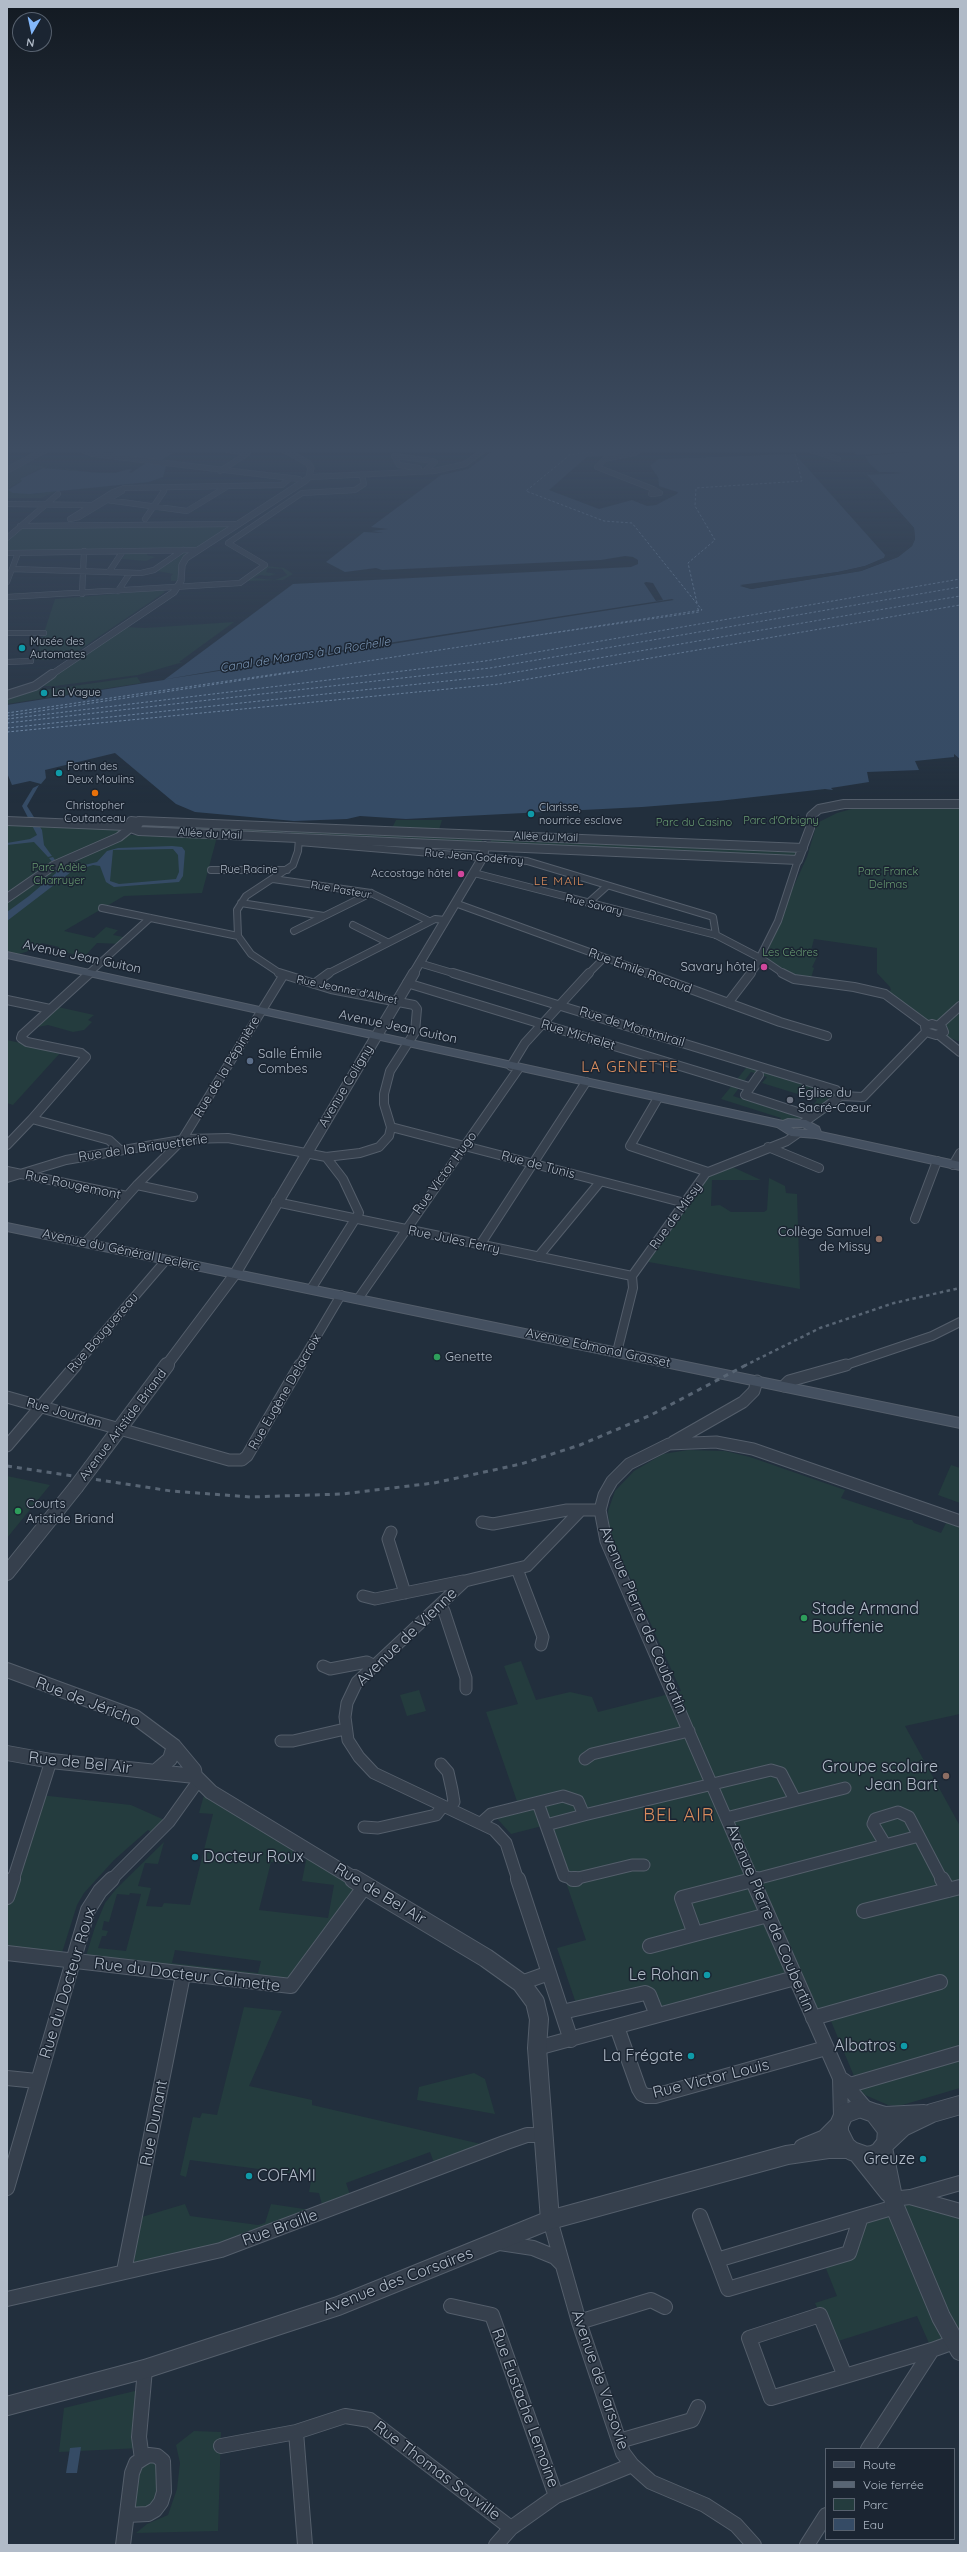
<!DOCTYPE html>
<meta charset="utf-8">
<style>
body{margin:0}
#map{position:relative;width:967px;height:2552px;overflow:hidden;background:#222f3d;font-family:Quicksand,sans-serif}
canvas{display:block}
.frame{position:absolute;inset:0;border:8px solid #b1bbc8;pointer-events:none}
.legend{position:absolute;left:825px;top:2448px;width:130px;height:92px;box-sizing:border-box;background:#1b2532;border:1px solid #57616e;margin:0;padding:5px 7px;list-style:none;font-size:12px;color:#b1bbc8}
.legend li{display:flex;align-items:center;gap:8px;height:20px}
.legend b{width:20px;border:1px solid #57616e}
.north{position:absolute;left:12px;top:12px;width:40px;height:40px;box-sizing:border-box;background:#1b2532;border:1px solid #57616e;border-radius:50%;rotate:189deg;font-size:11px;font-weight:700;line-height:16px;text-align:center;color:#b1bbc8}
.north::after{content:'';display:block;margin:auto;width:14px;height:18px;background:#83b8fb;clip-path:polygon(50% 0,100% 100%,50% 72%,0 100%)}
</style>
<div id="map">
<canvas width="967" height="2552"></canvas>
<div class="frame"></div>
<ul class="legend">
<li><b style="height:5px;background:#445060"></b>Route</li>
<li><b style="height:5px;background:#586574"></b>Voie ferrée</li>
<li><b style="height:11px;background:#243c3e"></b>Parc</li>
<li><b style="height:11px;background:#354b65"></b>Eau</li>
</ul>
<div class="north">N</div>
</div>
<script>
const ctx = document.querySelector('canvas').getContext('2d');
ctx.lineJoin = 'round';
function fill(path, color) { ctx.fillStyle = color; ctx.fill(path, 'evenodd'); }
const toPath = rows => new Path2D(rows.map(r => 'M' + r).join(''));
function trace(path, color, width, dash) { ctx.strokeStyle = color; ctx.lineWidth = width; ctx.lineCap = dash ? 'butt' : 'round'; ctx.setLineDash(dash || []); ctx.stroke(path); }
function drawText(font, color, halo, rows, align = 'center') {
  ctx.font = font + ' Quicksand,sans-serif'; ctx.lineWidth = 3; ctx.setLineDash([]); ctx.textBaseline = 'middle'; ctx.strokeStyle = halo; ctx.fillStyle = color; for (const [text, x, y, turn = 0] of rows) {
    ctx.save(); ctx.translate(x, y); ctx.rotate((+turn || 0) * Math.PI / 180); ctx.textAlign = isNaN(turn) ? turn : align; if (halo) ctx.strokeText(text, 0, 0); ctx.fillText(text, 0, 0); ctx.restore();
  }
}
fill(toPath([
 [25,464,78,470,79,472,48,467,39,469,20,479,22,481,9,488,34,494,56,491,42,498,7,498,7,473],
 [237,524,198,550,7,553,7,538,20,526],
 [192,551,177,581,171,581,171,576,173,574,157,571,183,554,181,553],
 [147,552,147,555,155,557,146,561,122,559,126,553],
 [266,566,284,568,293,574,283,580,247,581],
 [268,568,282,569,287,575,275,580,254,578,260,575,269,576,276,574,266,572],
 [162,590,165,592,66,659,35,660,55,599],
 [234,622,179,662,183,662,138,675,55,686,36,686,123,627,145,628],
 [137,677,141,683,7,704,7,696,36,688,52,689],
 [960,806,960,1042,941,1034,943,1033,932,1024,887,992,891,990,890,987,877,973,877,948,814,939,810,954,817,957,812,967,814,968,811,978,794,978,767,960,766,953,778,929,787,901,807,857,817,823,837,813,855,808],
 [146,820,285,828,282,835,141,830],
 [396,820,442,820,438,833,391,830],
 [7,822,125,827,124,833,132,835,217,837,202,893,124,896,64,931,94,938,106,927,117,930,118,930,113,935,128,938,122,944,97,943,86,955,81,956,56,950,59,947,42,943,26,952,7,957],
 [292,828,483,836,481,845,290,835],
 [492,836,796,849,795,857,490,845],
 [58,1007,94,1015,88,1020,92,1022,84,1030,73,1032,48,1025,38,1027],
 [7,1040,61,1052,13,1105,7,1103],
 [750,1063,836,1090,836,1095,810,1113,807,1113,817,1100,762,1083,767,1077,751,1072,733,1096,784,1112,786,1109,809,1116,841,1096,850,1097,811,1123,799,1119,780,1121,781,1118,721,1099],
 [726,1164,761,1180,712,1180,711,1206,720,1205,731,1212,764,1212,767,1210,769,1178,785,1186,786,1193,797,1194,800,1289,643,1261,706,1173],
 [688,1450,725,1451,750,1457,845,1490,841,1498,908,1520,912,1520,914,1523,941,1533,946,1523,960,1527,960,1714,905,1726,960,1826,960,2088,899,2106,888,2105,865,2095,859,2088,828,2014,819,2016,802,1977,657,2015,649,1995,578,2009,557,1948,586,1940,546,1825,511,1834,493,1814,519,1807,486,1712,518,1704,504,1666,521,1661,536,1700,570,1692,592,1697,598,1712,681,1691,615,1544,609,1525,608,1511,615,1491,634,1471,663,1454],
 [951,1465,960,1468,960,1503,938,1495],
 [7,1476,50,1485,7,1538],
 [419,1690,426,1711,407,1716,400,1695],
 [206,1788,295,1843,290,1864,271,1862,259,1910,328,1918,334,1885,302,1881,308,1851,365,1886,297,1981,84,1962,95,1927,105,1903,116,1889,164,1842,158,1864,145,1863,138,1886,151,1888,146,1906,162,1907,164,1903,190,1905,213,1814,199,1813],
 [130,1893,141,1894,126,1951,98,1948,102,1936,106,1936,108,1931,102,1930,104,1921,109,1922,117,1894,129,1895],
 [175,1950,261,1961,258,1973,172,1963],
 [40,1795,131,1805,169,1822,156,1836,148,1830,114,1860,84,1893,77,1905,60,1959,7,1953,7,1897],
 [244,2007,282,2011,249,2086,312,2100,312,2105,494,2147,436,2168,430,2152,346,2183,352,2201,324,2212,124,2271,135,2219,185,2204,190,2216,258,2225,265,2223,271,2204,324,2212,319,2193,309,2192,312,2176,190,2160,186,2177,180,2175,193,2117,200,2118,202,2113,217,2115],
 [474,2073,485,2079,495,2114,417,2100,419,2087],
 [892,2199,960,2211,960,2351,932,2350,917,2316,832,2343,815,2303,837,2296,823,2261,849,2253,861,2217],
 [143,2389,140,2448,59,2452,64,2408],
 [194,2431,221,2432,218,2531,136,2533,147,2524,168,2515,177,2489,180,2463,176,2445],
 [157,2456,161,2502,127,2515,132,2473]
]), '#243c3e');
fill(toPath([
 [130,447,163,448,159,451,173,453,158,462,110,454,117,450,129,452,136,448],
 [498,447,635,447,629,452,612,456,587,457,549,490,599,509,632,500,647,506,656,505,677,494,678,492,651,485,674,491,659,486,658,477,650,466,658,459,795,454,885,555,884,558,865,566,838,572,740,586,751,589,861,571,898,557,912,546,915,539,914,528,866,474,901,473,879,472,869,463,865,456,949,449,857,455,849,447,960,447,960,759,954,754,954,757,915,761,919,770,867,772,869,782,831,788,833,790,825,789,718,801,642,807,406,819,360,816,347,819,294,821,195,812,176,804,115,753,45,770,46,778,41,784,30,781,12,785,7,773,7,705,164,680,293,584,631,567,638,564,638,560,633,557,625,556,601,560,382,570,376,568,345,572,326,562,364,532,383,533,372,531,388,529,371,527,441,475,468,469],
 [646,582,653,583,663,600,656,601,644,583],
 [146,463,166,466,163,477,149,482,30,494,13,493,8,490,22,481,20,479,43,468,101,473,115,473,129,469,132,470,129,472,131,473],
 [39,785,27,806,42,830,44,845,52,856,48,857,34,842,7,845,7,843,30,839,37,835,22,806,33,788],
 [172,846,182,847,185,851,183,876,179,882,114,887,106,882,100,866,93,865,71,872,7,921,7,912,29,896,56,873,57,867,49,858,53,857,57,863,68,869,97,862,107,851,118,848],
 [173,849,178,855,179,872,176,879,119,884,110,881,113,850],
 [81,2447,77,2473,66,2473,70,2448]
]), '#354b65');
fill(toPath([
 [879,472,903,473,867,475,914,528,915,539,912,546,898,557,861,571,751,589,740,585,838,572,865,566,886,557,869,567,897,555,911,545,913,538,912,529,864,475],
 [672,599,674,600,161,680,272,661]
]), '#222f3d');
trace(toPath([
 [697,603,688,563,715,540,695,506,696,488,802,481,795,454],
 [518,638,699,612,697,606],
 [7,713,297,671],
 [7,716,702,610,632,523,604,521,526,491,571,454,594,452,597,456],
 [7,719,485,661,960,579],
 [7,723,490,668,960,587],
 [7,728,494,676,960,596],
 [7,732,499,684,960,605]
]), '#7893b2', 1, [2.5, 2]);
const minorFar4 = toPath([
 [76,447,92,454,299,479],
 [643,447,635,453,605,459,597,467,653,489],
 [801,447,838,459],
 [214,448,248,453,220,471],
 [90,453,105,447],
 [419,468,399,465,394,456,433,461,435,462,427,469,431,471],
 [311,477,434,471,465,464,488,447],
 [653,489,660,493,651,494,653,489],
 [119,490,122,491,79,517,70,519,113,492,124,488,282,485,290,478],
 [107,500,187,511,228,486],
 [7,504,91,505],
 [145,519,164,491],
 [20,526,237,524],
 [7,538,58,494],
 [7,553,198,550],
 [12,569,141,573,154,570,183,550],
 [109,572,123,551],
 [7,582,18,553],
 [118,591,130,573],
 [82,594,84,551],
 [7,597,240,583,265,565,228,543,302,493,355,490,364,484,362,476],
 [7,633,44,633],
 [7,662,31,661]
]);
const minorFar3 = toPath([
 [299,842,527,861,713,917,716,935],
 [211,870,287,870],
 [474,873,716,935,762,959,784,974],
 [273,879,371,893,429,921],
 [241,903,324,916],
 [455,903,650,974],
 [588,903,607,886],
 [102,908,238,936],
 [353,925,387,942],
 [294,931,371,893],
 [762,959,761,955,778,921,798,860],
 [419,963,456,974],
 [88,974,150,918],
 [281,974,251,954,238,936,237,910,246,896,293,865,298,851,299,838],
 [327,974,435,919,445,920],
 [588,974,604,958],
 [750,974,762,959]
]);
const minorFar2 = toPath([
 [453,973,836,1090,841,1096],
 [647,973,780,1022,827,1036],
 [782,973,794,979,854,987,885,994,927,1025],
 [407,983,749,1087],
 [314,984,329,973],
 [7,1000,50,1009],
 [728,1003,751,973],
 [932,1024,942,1027,944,1032,936,1035,926,1032,925,1026,932,1024],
 [939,1025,960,1006],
 [939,1035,960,1052],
 [511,1066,525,1043,589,973],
 [759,1075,745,1095,810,1116],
 [658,1098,630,1146,708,1172],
 [32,1119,86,1057,81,1053,27,1042,21,1038,22,1035,90,973],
 [803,1123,841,1096,863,1097,926,1032],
 [391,1127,685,1203],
 [7,1145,32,1119,109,1140,120,1150],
 [768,1147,819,1168],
 [953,1165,960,1153],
 [7,1171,127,1196],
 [7,1178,66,1160,187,1139,228,1138,326,1157,360,1153,379,1147,389,1136,391,1127,384,1104,384,1094,390,1071,415,1032,417,1009,414,1005,331,989,279,973],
 [137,1185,193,1197],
 [276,1202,632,1276],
 [915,1219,937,1161],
 [85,1243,137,1185,182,1140,283,976],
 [480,1245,586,1082],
 [538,1257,600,1182],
 [311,1289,359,1213,343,1179,326,1157],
 [358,1299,519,1068],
 [617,1352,633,1288,632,1276,706,1173,787,1141,797,1134],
 [75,1366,166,1260],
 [299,1366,341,1295],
 [843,1366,932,1336,960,1322]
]);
const minorFar1 = toPath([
 [784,1386,789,1381,846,1365],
 [7,1397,229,1460,242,1460,247,1456,300,1365],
 [673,1442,743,1402,754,1391,757,1381],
 [7,1446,76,1365],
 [482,1522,493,1524,567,1510,581,1510],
 [391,1532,388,1539,405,1593],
 [517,1569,543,1637,541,1645],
 [363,1596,375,1599,463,1581],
 [438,1607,444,1611,466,1678,466,1689],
 [323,1666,330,1669,367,1662,373,1665],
 [281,1741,293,1741,345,1729],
 [585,1759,592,1754,689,1731],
 [441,1764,448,1772,452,1790,454,1802,450,1808],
 [538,1803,564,1876,574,1879,632,1865,644,1865],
 [726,1818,845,1788],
 [481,1823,491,1814,563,1796,578,1801,584,1815,771,1770,781,1773,795,1800],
 [546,1825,584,1815],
 [364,1827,378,1828,436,1815,443,1806],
 [885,1844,873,1824,875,1819,898,1812,909,1817,919,1836],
 [13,1880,51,1761],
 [111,1880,169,1822,199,1780],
 [518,1880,506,1843,494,1830,374,1773,359,1757,348,1740,345,1717,347,1703,357,1682,465,1581,527,1566,581,1510,600,1510],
 [752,1880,919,1836,942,1880],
 [753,1880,606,1541,600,1510,604,1495,612,1481,629,1464,669,1444,716,1442,753,1449,960,1521]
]);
const minor = toPath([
 [518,1879,571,2040],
 [573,1879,576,1879],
 [752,1879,840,2078,866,2109],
 [756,1879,682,1898,695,1934,768,1915],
 [942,1879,948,1890],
 [7,1897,13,1879],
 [864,1911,960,1887],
 [650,1946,695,1934],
 [7,1953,291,1986,365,1886],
 [521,1983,549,1973],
 [562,2012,645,1993,649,1995,657,2015],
 [813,2018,940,1982],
 [617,2027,639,2089,642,2094,647,2096,655,2096,826,2048],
 [537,2048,795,1978],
 [7,2078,37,2081],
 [840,2078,841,2117],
 [843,2080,850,2085,960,2053],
 [7,2188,88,1910,100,1891,112,1879],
 [911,2197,960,2183],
 [892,2199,910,2197,960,2211],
 [700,2216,717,2260],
 [861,2217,849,2253,728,2289,717,2260,861,2217],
 [861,2217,895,2207],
 [550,2220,579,2322,623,2453,632,2465,651,2482,705,2505,736,2525,754,2545],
 [500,2243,533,2248,555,2257,562,2264],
 [124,2271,183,1975],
 [7,2299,221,2250,504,2143,527,2135,545,2135],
 [451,2306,492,2315,556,2496],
 [820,2315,845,2376,771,2398,749,2338,820,2315],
 [579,2322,651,2300,665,2307],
 [845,2376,932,2350],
 [296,2432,305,2545],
 [619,2441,692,2420,698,2407],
 [221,2446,296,2432,345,2416,370,2420,511,2528],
 [868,2449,932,2350,957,2341],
 [127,2515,148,2514,155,2510,161,2502,164,2492,163,2461,157,2456,149,2455,142,2459],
 [123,2545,132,2473,136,2463,142,2459,139,2437,145,2369],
 [496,2545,511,2528,556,2496,632,2465],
 [807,2545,826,2515]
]);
const tertiaryFar4 = toPath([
 [279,447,308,463,311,468,309,477],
 [7,470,51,447],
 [51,675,174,592,181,581,182,565,186,558,306,480]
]);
const tertiaryFar3 = toPath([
 [7,695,35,686,52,674],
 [7,821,127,826],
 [139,821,803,848],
 [135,829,140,822,131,821,128,827,139,831,798,860,810,828,811,816,819,809,844,804,960,804],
 [7,898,53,866,119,837,129,829],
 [413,974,483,857,485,846]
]);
const tertiaryFar2 = toPath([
 [166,1366,235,1274,414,973]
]);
const tertiaryFar1 = toPath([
 [91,1467,167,1365],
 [7,1573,76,1487],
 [7,1670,135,1717,174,1746,194,1770,195,1776],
 [7,1753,51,1761,195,1776,211,1792,356,1880],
 [156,1771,170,1759,174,1746]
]);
const tertiary = toPath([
 [354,1879,486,1958,521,1983,535,2002,539,2019,537,2048,550,2220],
 [860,2108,874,2113,887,2130,886,2143,879,2152,873,2155,866,2156,852,2151,846,2146,839,2132,839,2125,844,2114,860,2108],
 [875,2113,885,2116,924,2114],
 [886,2143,903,2127,932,2113,960,2105],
 [803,2148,825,2139,839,2125],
 [883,2148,895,2207,941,2317,960,2351],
 [858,2154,889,2193],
 [7,2406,145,2369,338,2306,550,2220,787,2155,828,2149,849,2149]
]);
const secondary = toPath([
 [7,952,783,1121,788,1119,806,1120,819,1127,821,1132,960,1162,960,1170,816,1138,791,1136,777,1127,7,958,7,952],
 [791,1127,803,1127,808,1130,794,1129,791,1127],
 [7,1223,960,1418,960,1428,7,1231,7,1223]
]);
trace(minorFar4, '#545e6b', 6);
trace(minorFar3, '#545e6b', 8);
trace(minorFar2, '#545e6b', 10);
trace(minorFar1, '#545e6b', 13);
trace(minor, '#545e6b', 16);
trace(tertiaryFar4, '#545e6b', 7);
trace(tertiaryFar3, '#545e6b', 10);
trace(tertiaryFar2, '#545e6b', 12);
trace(tertiaryFar1, '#545e6b', 16);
trace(tertiary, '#545e6b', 20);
trace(secondary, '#545e6b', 2);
trace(minorFar4, '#36404d', 5);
trace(minorFar3, '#36404d', 6);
trace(minorFar2, '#36404d', 8);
trace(minorFar1, '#36404d', 11);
trace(minor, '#36404d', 14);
trace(tertiaryFar4, '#36404d', 6);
trace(tertiaryFar3, '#36404d', 8);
trace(tertiaryFar2, '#36404d', 10);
trace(tertiaryFar1, '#36404d', 14);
trace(tertiary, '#36404d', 18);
fill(secondary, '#445060');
trace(toPath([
 [744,1366,820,1328,894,1303,960,1288]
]), '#586574', 2.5, [3.5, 3.5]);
trace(toPath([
 [7,1466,171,1491,250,1497,342,1494,434,1483,521,1464,580,1445,651,1415,746,1365]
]), '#586574', 3, [5, 5]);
const tertiaryBridge = toPath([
 [76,1487,91,1467]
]);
trace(tertiaryBridge, '#545e6b', 16, []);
trace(tertiaryBridge, '#36404d', 14);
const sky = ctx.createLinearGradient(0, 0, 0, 804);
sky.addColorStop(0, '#131a22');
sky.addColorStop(0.56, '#3e4d62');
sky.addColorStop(1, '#3e4d6200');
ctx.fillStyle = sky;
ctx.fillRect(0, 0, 967, 804);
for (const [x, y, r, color] of [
 [22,648,4,"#0f9aa8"],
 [44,693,4,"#0f9aa8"],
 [59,773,4,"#0f9aa8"],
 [95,793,4,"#e8710a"],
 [531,814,4,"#0f9aa8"],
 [461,874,4,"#d1479c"],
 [764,967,4,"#d1479c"],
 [250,1061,4,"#5c6f8a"],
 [790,1100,4,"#6b7280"],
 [879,1239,4,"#8d6e63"],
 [437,1357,4,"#2e9e5b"],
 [18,1511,4,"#2e9e5b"],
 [804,1618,4,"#2e9e5b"],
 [946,1776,4,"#8d6e63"],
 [195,1857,4,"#0f9aa8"],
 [707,1975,4,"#0f9aa8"],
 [904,2046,4,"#0f9aa8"],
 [691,2056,4,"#0f9aa8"],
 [923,2159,4,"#0f9aa8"],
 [249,2176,4,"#0f9aa8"]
]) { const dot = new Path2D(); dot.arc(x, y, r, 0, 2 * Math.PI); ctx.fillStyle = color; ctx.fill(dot); trace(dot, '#1b2532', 1.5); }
drawText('11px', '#b1bbc8', '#1b2532', [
 ["Musée des",30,642],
 ["Automates",30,655],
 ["La Vague",52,693],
 ["Fortin des",67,767],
 ["Deux Moulins",67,780],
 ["Christopher",95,806,"center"],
 ["Coutanceau",95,819,"center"],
 ["Clarisse,",539,808],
 ["nourrice esclave",539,821],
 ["Accostage hôtel",453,874,"right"]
], 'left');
drawText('11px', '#689a71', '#1b2532', [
 ["Parc d'Orbigny",781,821],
 ["Parc du Casino",694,823],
 ["Parc Adèle",59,868],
 ["Charruyer",59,881],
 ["Parc Franck",888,872],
 ["Delmas",888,885],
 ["Les Cèdres",790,953]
]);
drawText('11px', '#b1bbc8', '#1b2532', [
 ["Allée du Mail",210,834,3],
 ["Allée du Mail",546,837,2],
 ["Rue Jean Godefroy",474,857,5],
 ["Rue Racine",249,870],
 ["Rue Pasteur",341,890,10],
 ["Rue Savary",594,905,14],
 ["Rue Jeanne d'Albret",347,990,12]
]);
drawText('italic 12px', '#7893b2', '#1b2532', [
 ["Canal de Marans à La Rochelle",305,655,-9]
]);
ctx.letterSpacing = '1px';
drawText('12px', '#d88c5d', '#1b2532', [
 ["LE MAIL",559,881]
]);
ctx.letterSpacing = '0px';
drawText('13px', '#b1bbc8', '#1b2532', [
 ["Avenue Jean Guiton",82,957,12],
 ["Rue Émile Racaud",640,971,20],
 ["Avenue Jean Guiton",398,1027,12],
 ["Rue de Montmirail",632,1027,17],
 ["Rue Michelet",578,1035,17],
 ["Rue de la Pépinière",227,1067,-59],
 ["Avenue Coligny",346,1086,-59],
 ["Rue de la Briquetterie",143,1148,-8],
 ["Rue de Tunis",538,1165,15],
 ["Rue Victor Hugo",445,1173,-54],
 ["Rue Rougemont",73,1185,12],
 ["Rue de Missy",676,1216,-54],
 ["Rue Jules Ferry",454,1240,12],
 ["Avenue du Général Leclerc",121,1250,12],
 ["Rue Bouguereau",103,1333,-49],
 ["Avenue Edmond Grasset",598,1348,12],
 ["Rue Eugène Delacroix",285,1392,-60],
 ["Rue Jourdan",64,1413,16],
 ["Avenue Aristide Briand",123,1425,-53]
]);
drawText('13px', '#b1bbc8', '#1b2532', [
 ["Savary hôtel",756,967,"right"],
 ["Salle Émile",258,1054],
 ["Combes",258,1069],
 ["Église du",798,1093],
 ["Sacré-Cœur",798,1108],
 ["Collège Samuel",871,1232,"right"],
 ["de Missy",871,1247,"right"],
 ["Genette",445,1357],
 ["Courts",26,1504],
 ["Aristide Briand",26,1519]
], 'left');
ctx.letterSpacing = '1px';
drawText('15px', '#d88c5d', '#1b2532', [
 ["LA GENETTE",630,1067]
]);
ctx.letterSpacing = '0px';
drawText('16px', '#b1bbc8', '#1b2532', [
 ["Stade Armand",812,1609,"left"],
 ["Bouffenie",812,1627,"left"],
 ["Groupe scolaire",938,1767],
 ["Jean Bart",938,1785],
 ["Docteur Roux",203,1857,"left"],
 ["Le Rohan",699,1975],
 ["Albatros",896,2046],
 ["La Frégate",683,2056],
 ["Greuze",915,2159],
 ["COFAMI",257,2176,"left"]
], 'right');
drawText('16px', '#b1bbc8', '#1b2532', [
 ["Avenue Pierre de Coubertin",643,1620,67],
 ["Avenue de Vienne",407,1637,-44],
 ["Rue de Jéricho",88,1702,21],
 ["Rue de Bel Air",80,1763,6],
 ["Rue de Bel Air",380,1894,31],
 ["Avenue Pierre de Coubertin",770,1918,67],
 ["Rue du Docteur Calmette",187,1975,7],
 ["Rue du Docteur Roux",68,1983,-73],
 ["Rue Victor Louis",711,2079,-14],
 ["Rue Dunant",154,2123,-79],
 ["Rue Braille",280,2228,-20],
 ["Avenue des Corsaires",398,2281,-21],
 ["Avenue de Varsovie",600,2380,71],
 ["Rue Eustache Lemoine",525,2408,70],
 ["Rue Thomas Souville",437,2471,37]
]);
ctx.letterSpacing = '1px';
drawText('18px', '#d88c5d', '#1b2532', [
 ["BEL AIR",679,1816]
]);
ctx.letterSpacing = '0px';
</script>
